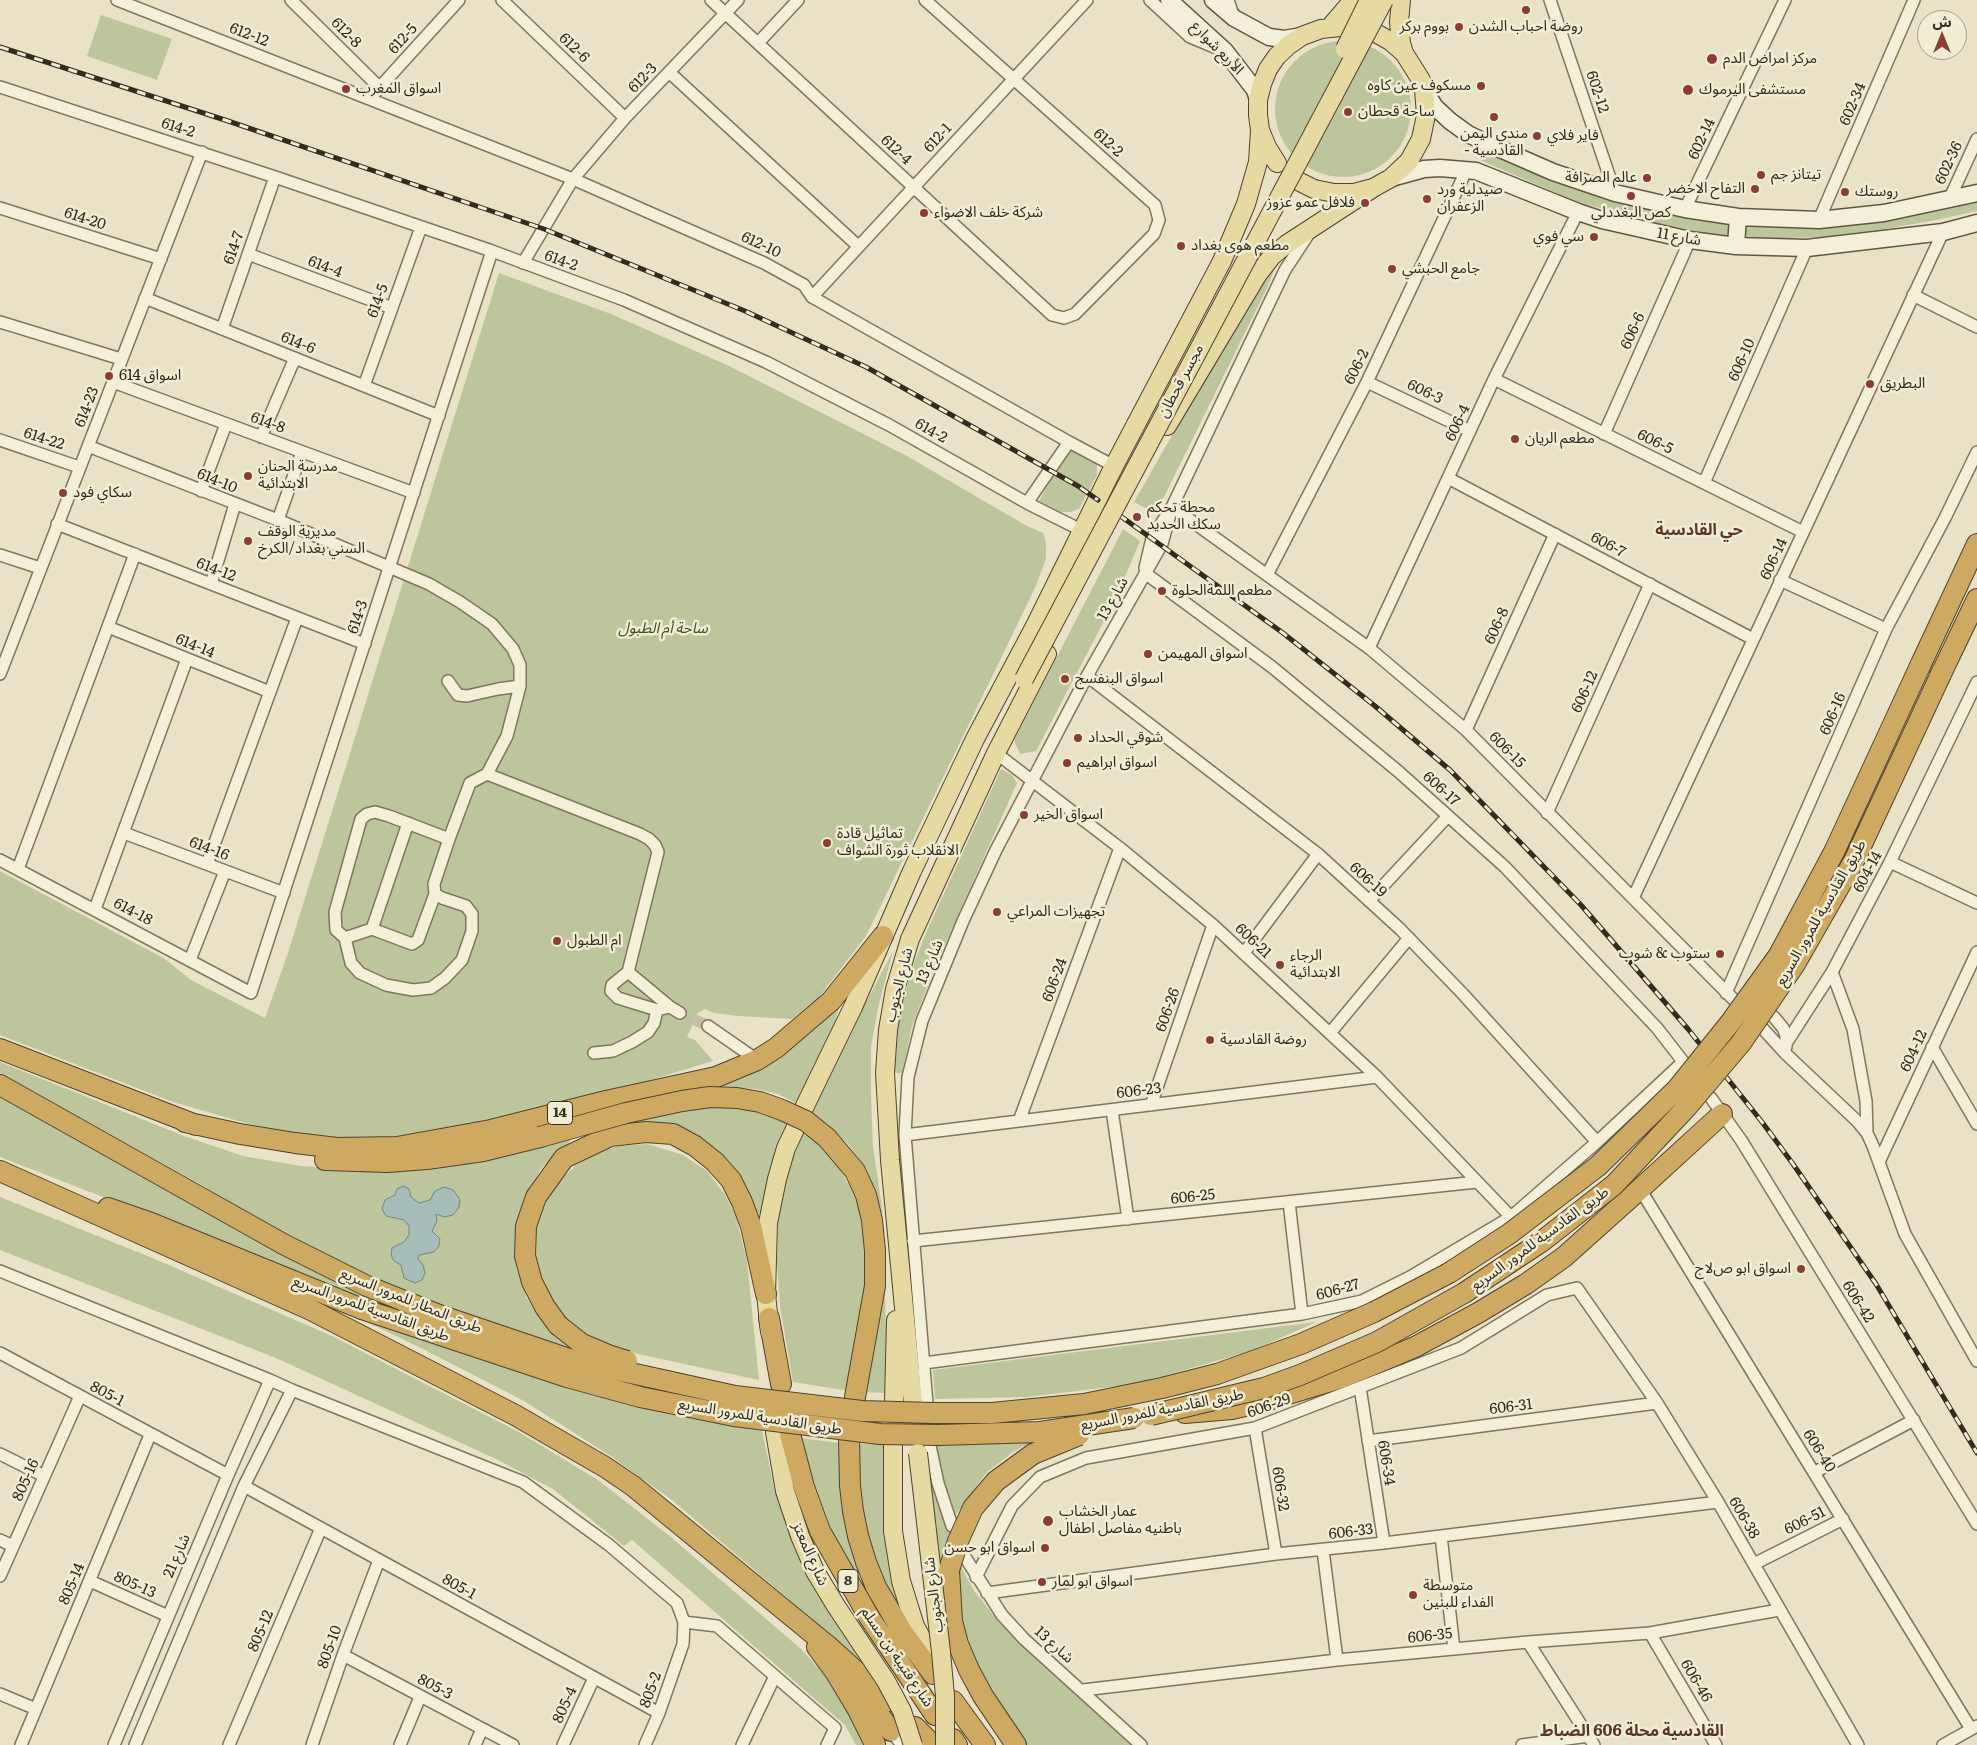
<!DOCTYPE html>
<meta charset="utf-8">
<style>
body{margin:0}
#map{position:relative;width:1977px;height:1745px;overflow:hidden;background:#e9e2c6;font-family:Literata,"Noto Sans Arabic",serif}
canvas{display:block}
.north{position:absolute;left:1917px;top:10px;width:50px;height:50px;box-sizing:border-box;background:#f1ecd4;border:1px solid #a59f8c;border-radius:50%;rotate:0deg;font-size:14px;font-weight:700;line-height:20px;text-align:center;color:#342b20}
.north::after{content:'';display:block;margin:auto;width:18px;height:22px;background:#893d35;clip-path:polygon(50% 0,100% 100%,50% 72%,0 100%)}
</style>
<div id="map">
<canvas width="1977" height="1745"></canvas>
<div class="north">ش</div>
</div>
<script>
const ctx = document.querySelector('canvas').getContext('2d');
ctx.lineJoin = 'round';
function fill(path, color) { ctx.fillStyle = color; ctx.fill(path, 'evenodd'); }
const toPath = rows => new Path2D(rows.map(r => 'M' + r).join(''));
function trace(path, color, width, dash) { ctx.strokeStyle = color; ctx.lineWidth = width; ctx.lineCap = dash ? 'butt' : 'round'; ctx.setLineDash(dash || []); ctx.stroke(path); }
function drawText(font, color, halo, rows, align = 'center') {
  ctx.font = font + ' Literata,"Noto Sans Arabic",serif'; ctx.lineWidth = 5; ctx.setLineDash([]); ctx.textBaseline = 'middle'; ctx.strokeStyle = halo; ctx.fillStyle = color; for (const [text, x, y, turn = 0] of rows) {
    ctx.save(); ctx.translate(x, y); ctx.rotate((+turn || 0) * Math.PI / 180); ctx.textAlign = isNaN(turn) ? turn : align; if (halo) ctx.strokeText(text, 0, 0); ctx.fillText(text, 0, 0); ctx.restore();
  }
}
fill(toPath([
 [101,15,172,39,157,80,87,56],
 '1275 109a68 68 0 1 1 136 0a68 68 0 1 1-136 0Z',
 [1486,151,1682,216,1725,224,1728,226,1729,231,1727,235,1722,236,1655,223,1578,202,1482,161,1484,152],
 [1977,198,1977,211,1931,221,1884,229,1823,237,1749,239,1744,235,1747,225],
 [1277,263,1267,288,1161,503,1151,511,1134,502,1255,290],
 [499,273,611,314,727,365,905,455,1027,526,1043,533,1046,542,1046,559,1035,588,866,936,819,997,792,1019,738,1016,714,1013,705,1009,698,1013,687,1037,695,1040,713,1061,634,1085,484,1123,416,1136,363,1140,314,1137,266,1129,173,1102,0,1035,0,871,165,959,191,980,265,1018,288,953],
 [1070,447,1088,456,1097,464,1097,475,1079,509,1070,512,1061,512,1039,501],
 [1123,529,1140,541,1115,600,1036,751,1020,754,1014,740],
 [1001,769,1012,775,1017,783,934,969,912,1026,902,1073,894,1073,895,1028,907,980,926,933],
 [893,951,878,1008,871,1047,871,1096,873,1146,883,1215,866,1168,848,1144,809,1110],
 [839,1007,835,1023,796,1103,778,1094,757,1089,704,1085,787,1049,810,1033],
 [0,1062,184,1136,243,1156,301,1166,361,1170,572,1136,569,1143,542,1167,530,1187,520,1211,516,1234,518,1261,526,1297,547,1326,576,1350,424,1302,318,1255,198,1183,0,1073],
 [0,1095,474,1333,382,1308,265,1260,0,1157],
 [681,1106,755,1108,789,1124,763,1211,759,1214,755,1211,744,1185,728,1161,700,1140,613,1127],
 [800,1130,817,1143,835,1161,860,1204,866,1239,866,1285,849,1391,793,1382,780,1307,777,1262,778,1224,785,1177],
 [647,1144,683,1155,707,1171,725,1195,736,1216,747,1261,759,1380,624,1351,586,1336,558,1313,543,1290,533,1249,535,1224,542,1205,558,1183,575,1166,597,1152,619,1146],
 [0,1197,150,1257,332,1336,517,1431,598,1480,672,1538,801,1649,845,1698,867,1745,856,1745,845,1725,632,1540,624,1546,553,1489,496,1459,276,1358,0,1250],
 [884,1260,886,1332,885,1393,862,1392],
 [304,1292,483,1359,633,1406,762,1430,774,1488,806,1573,865,1664,672,1500,609,1455,524,1401,421,1348],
 [1316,1322,1254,1350,1136,1384,1027,1397,935,1399,933,1370],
 [801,1438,839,1443,851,1542,861,1582,853,1572,830,1526,813,1479],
 [1037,1439,1013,1452,986,1473,955,1516,939,1567,927,1446],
 [855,1443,886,1445,908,1630,892,1602,864,1533],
 [960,1565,974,1591,1000,1623,1135,1745,1023,1745,1006,1722,965,1640,955,1591]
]), '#bcc59b');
const water = toPath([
 [403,1186,409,1189,411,1197,419,1203,430,1200,435,1191,444,1187,453,1190,459,1198,460,1202,459,1207,453,1215,444,1217,436,1214,437,1221,432,1231,440,1239,439,1246,434,1252,419,1255,418,1259,423,1265,425,1273,422,1280,415,1283,404,1278,401,1265,394,1261,391,1255,392,1248,404,1242,409,1235,409,1226,404,1220,386,1216,382,1209,385,1200,395,1195,397,1189,403,1186]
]);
fill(water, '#a7bdb9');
trace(water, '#6f8a86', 1);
trace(toPath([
 [680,1013,708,1026]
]), '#c5bda5', 11, [11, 5.5]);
const street = toPath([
 [117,0,573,179,764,263,804,285,812,297,1069,442,1114,466],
 [291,0,379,87],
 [502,0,625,118],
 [711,0,1052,315,1064,318,1075,314,1154,234,1159,220,1155,205,925,0],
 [1150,0,1190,37,1219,49],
 [1228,0,1234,18],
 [1550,0,1615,193],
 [758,43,798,0],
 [669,72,858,246],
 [0,87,275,177,492,251,624,300,766,362,889,425,1027,503,1083,531],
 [370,98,459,0],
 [1949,200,1977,139],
 [0,208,161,259],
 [1685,209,1785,0],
 [1819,220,1914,0],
 [248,254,392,308],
 [523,263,573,179,625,118,738,0],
 [1913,295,1977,327],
 [812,297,1087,0],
 [145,298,439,416],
 [0,322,121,359],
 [222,329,275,177],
 [1494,379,1803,532],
 [113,382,414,493],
 [1367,382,1470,431],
 [364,386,421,227],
 [1604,434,1690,240],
 [261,437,295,358],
 [0,440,79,467],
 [88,446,278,520,429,584,460,602,492,624,513,649,520,665,520,686,498,689,467,696,458,695,448,681],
 [1448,478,1753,639],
 [1704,483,1807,248],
 [201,491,226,424],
 [1027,503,1069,442],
 [1172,507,1369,648,1466,730,1764,1030,1786,1054,1857,1121,1867,1133,1873,1146,1905,1234,1977,1361],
 [278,520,302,452],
 [57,524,365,644],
 [0,555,40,568],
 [1145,568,1152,538,1170,510],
 [1145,573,1272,667,1399,772,1505,867,1657,1028,1685,1064],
 [1267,575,1367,382,1467,169],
 [1780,580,1886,629],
 [211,584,235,504],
 [108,627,270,692],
 [1369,648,1494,379,1578,212],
 [0,674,202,152],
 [1087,676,1318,854,1400,929,1462,993,1597,1142],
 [1466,730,1555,534],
 [996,753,1120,848,1213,925,1377,1077,1511,1217],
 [487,774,640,834,649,839,655,845,658,852,628,972,670,1007,680,1013],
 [1547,813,1650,584],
 [124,833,284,893],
 [0,860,251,993,492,251],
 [1890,862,1977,903],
 [207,864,297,618],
 [18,869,135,554],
 [435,894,418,940,412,944,372,929,345,938,336,930,335,912,361,819,367,814,375,812,389,816,449,839],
 [1633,898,1943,232],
 [1369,901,1448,816],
 [95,909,187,659],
 [372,929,408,823],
 [345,938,351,963,360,973,386,985,413,990,431,988,445,978,462,960,472,931,472,914,466,906,442,898,435,894,434,884,449,839,470,783,487,774,507,736,520,686],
 [1244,953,1318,854],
 [190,960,225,871],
 [628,972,612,985,611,991,618,998,657,1010,670,1007],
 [1832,972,1853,1029,1866,1101,1867,1133],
 [1726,993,1886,629,1945,518,1977,452],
 [1774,1017,1783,1028,1786,1035,1786,1047],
 [708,1026,757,1060],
 [1330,1033,1409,938],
 [1787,1042,1832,972,1890,862,1977,682],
 [1932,1047,1977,1124],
 [594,1053,613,1051,632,1042,648,1032,654,1023,657,1010],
 [1711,1098,1741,1140,1977,1524],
 [1151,1105,1213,925],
 [1112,1110,1128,1219],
 [1019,1121,1120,848],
 [905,1135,1377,1077],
 [1879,1162,1977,952],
 [1640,1189,1971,1729],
 [1289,1202,1302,1314],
 [913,1241,1477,1182],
 [0,1271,270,1380,292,1390,523,1482,609,1545,677,1603,684,1622,683,1644,659,1713,645,1745],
 [0,1353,228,1475],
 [924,1363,1302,1314,1362,1301,1410,1277,1511,1217,1597,1142,1683,1062],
 [1360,1387,1384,1543],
 [927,1404,905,1135,908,1077,922,1021,963,921,996,850,1087,676,1162,544,1172,507,1285,270,1308,235],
 [1255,1428,1276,1554],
 [1368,1441,1657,1403],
 [930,1446,938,1483,952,1526],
 [0,1454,44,1476],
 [1815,1472,1914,1420],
 [244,1486,659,1713],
 [1441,1536,1454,1649],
 [0,1540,13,1546],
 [1323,1550,1337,1660],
 [963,1554,1002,1615,1024,1639,1141,1745],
 [1754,1564,1843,1519],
 [0,1576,80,1396],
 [976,1577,1012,1506,1040,1477,1086,1458,1255,1428,1461,1348,1547,1295,1577,1288,1657,1403,1718,1502,1858,1745],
 [90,1581,168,1616],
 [987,1593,1276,1554,1384,1543,1718,1502],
 [684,1622,717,1626,835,1728,827,1745],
 [1650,1633,1716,1745],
 [1528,1642,1594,1745],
 [343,1655,513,1745],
 [1083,1690,1337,1660,1528,1642,1650,1633,1779,1610],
 [0,1694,36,1709],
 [891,1731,902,1745],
 [21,1745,150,1435],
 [114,1745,228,1475,270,1380],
 [135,1745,244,1486,292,1390],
 [229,1745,321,1528],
 [312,1745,343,1655,379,1560],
 [400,1745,420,1697],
 [475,1745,482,1729],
 [563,1745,594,1678],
 [742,1745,775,1676],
 [1522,1745,1589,1736],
 [1943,1745,1977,1726]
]);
const secondary = toPath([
 [1169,0,1225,51,1255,90,1258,100],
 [1213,0,1234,18,1269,37,1284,39,1302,36],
 [1424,90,1435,107,1450,121,1468,134,1491,145,1553,172,1615,193,1685,209,1738,217,1819,220,1884,213,1977,193],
 [1391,178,1424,169,1440,168,1476,171,1578,212,1602,220,1690,240,1736,246,1807,248,1943,232,1977,223],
 [1736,246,1738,217]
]);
const primary = toPath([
 [1401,0,1399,22,1401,43,1404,53],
 [1330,27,1353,0],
 [1277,163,1267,147,1260,130,1258,115,1258,100,1262,84,1268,69,1277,56,1289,45,1302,36,1321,29,1350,26],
 [1296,180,1314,189,1334,193,1354,193,1373,188,1391,178,1409,161,1421,139,1426,115,1424,90,1421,80,1404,53,1390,41,1374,32],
 [1167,426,1258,274,1272,256,1287,244,1373,188],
 [803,1110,853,1007,912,871,975,739,1035,626,1114,466,1222,261,1246,204,1258,162,1260,130],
 [770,1332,766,1294,768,1223,777,1179,786,1148,797,1125],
 [894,1402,896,1320],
 [913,1403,890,1160,885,1073,888,1030,895,989,910,939,996,753,1047,654],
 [775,1432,785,1491,800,1536,815,1571],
 [893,1444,893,1531,901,1581,915,1626,931,1656]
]);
const highway = toPath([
 [1920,666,1977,544],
 [1941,674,1977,599],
 [0,1049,196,1125],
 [0,1085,285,1245,367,1286],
 [185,1122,240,1134,295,1143,337,1148,397,1147,491,1130,606,1101,716,1077,757,1060,776,1048,831,1001,883,936],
 [325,1160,387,1162,427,1159,483,1151,540,1137],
 [0,1171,311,1310,515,1415,605,1467,633,1486,828,1646,889,1701],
 [108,1208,151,1223,362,1309],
 [769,1318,781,1384],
 [558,1325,545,1307,532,1282,525,1256,526,1226,536,1197,564,1158,610,1136,646,1132,673,1134,695,1146,715,1162,731,1180,742,1202,751,1226,766,1294],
 [855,1397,875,1286,875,1251],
 [1185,1413,1232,1409,1262,1402,1341,1378,1415,1347,1478,1313,1526,1284,1564,1257,1640,1189,1722,1114],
 [790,1434,804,1487,820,1531,869,1617,935,1715],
 [849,1440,850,1486,853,1511,858,1536,866,1562,876,1587,903,1633,933,1674],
 [949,1570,952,1621,958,1644,969,1670,983,1696,1016,1745],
 [817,1647,836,1673,857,1708,875,1744],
 [863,1679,870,1702,891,1731],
 [953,1701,985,1745],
 [915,1727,933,1745],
 [953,1739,957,1745]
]);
trace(street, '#82755e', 14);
trace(secondary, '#645641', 19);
trace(primary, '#504331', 20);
trace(highway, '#504331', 22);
trace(street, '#f4efd8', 11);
trace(secondary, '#f4efd8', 16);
trace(primary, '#e7d9a2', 18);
trace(highway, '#cea961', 20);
const rail = toPath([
 [0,47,228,121,544,229,745,311,866,367,1078,486,1098,500],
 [1119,515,1283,633,1375,706,1450,770,1581,905,1688,1029,1762,1122,1793,1164,1876,1284,1977,1453]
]);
trace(rail, '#342b20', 5);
trace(rail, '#f1ecd4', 3, [9]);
const primaryBridge = toPath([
 [1345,49,1369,0],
 [1024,679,1384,0],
 [918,1453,941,1652,945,1696,945,1745],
 [815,1571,836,1606,886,1681,902,1711,913,1745]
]);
const highwayBridge = toPath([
 [540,1137,626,1113,682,1101,710,1097,737,1098,760,1102,782,1110,806,1121,827,1138,855,1171,866,1195,872,1220,875,1251],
 [367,1286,439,1315,572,1360,735,1396,862,1411,934,1413,992,1413,1084,1404,1162,1388,1217,1374,1301,1344,1374,1312,1449,1273,1509,1234,1598,1166,1677,1089,1730,1023,1779,955,1834,852,1920,666],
 [362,1309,567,1377,640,1397,734,1416,880,1434,938,1435,1040,1432,1134,1418],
 [558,1325,582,1344,608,1355,627,1361],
 [1151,1415,1264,1388,1300,1375,1377,1342,1464,1293,1541,1242,1614,1185,1687,1107,1741,1043,1795,964,1855,859,1941,674],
 [949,1570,958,1541,973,1508,996,1481,1033,1454,1079,1435]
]);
trace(primaryBridge, '#504331', 20, []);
trace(highwayBridge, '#504331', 22, []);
trace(primaryBridge, '#e7d9a2', 18);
trace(highwayBridge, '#cea961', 20);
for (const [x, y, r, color] of [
 [1526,10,5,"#893d35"],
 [1459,27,5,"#893d35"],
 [1712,59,6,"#893d35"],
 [1481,86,5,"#893d35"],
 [346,89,5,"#893d35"],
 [1688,90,6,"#893d35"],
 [1348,112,5,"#893d35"],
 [1494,117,5,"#893d35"],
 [1537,136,5,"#893d35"],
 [1761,175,5,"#893d35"],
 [1647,178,5,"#893d35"],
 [1755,189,5,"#893d35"],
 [1845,192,5,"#893d35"],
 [1631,196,5,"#893d35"],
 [1427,199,5,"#893d35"],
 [1365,203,5,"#893d35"],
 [924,213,5,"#893d35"],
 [1594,237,5,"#893d35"],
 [1181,246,5,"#893d35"],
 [1392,269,5,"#893d35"],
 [109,376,5,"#893d35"],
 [1870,384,5,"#893d35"],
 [1515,439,5,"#893d35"],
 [248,476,5,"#893d35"],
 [63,493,5,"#893d35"],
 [1137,517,5,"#893d35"],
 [248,541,5,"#893d35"],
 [1162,591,5,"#893d35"],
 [1148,654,5,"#893d35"],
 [1065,679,5,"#893d35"],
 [1078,738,5,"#893d35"],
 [1067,763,5,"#893d35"],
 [1024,815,5,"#893d35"],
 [827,843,5,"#893d35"],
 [997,912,5,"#893d35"],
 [557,941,5,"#893d35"],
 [1720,954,5,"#893d35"],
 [1280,965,5,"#893d35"],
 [1210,1040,5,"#893d35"],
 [1801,1269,5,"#893d35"],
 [1048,1521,6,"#893d35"],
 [1045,1548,5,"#893d35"],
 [1042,1582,5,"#893d35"],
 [1413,1595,5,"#893d35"]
]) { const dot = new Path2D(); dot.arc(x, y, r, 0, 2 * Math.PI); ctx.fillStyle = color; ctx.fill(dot); trace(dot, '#f1ecd4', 2); }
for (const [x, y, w] of [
 [560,1113,25],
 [848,1581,20]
]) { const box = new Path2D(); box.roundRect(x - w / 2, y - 11.5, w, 23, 4); ctx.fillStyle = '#f1ecd4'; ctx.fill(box); trace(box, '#342b20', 1); }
drawText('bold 14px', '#342b20', null, [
 ["14",560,1113],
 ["8",848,1581]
]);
drawText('15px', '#342b20', '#f1ecd4', [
 ["بووم بركر",1449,27,"right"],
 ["روضة احباب الشدن",1526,27,"center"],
 ["مركز امراض الدم",1723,59],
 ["مسكوف عين كاوه",1471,86,"right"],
 ["اسواق المغرب",356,89],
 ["مستشفى اليرموك",1699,90],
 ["ساحة قحطان",1358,112],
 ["مندي اليمن",1494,134,"center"],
 ["- القادسية",1494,151,"center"],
 ["فاير فلاي",1547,136],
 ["تيتانز جم",1771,175],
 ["عالم الصرافة",1637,178,"right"],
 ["التفاح الاخضر",1745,189,"right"],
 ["صيدلية ورد",1437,190],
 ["الزعفران",1437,207],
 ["روستك",1855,192],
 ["فلافل عمو عزوز",1355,203,"right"],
 ["شركة خلف الاضواء",934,213],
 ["كص البغددلي",1631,213,"center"],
 ["سي فوي",1584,237,"right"],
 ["مطعم هوى بغداد",1191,246],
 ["جامع الحبشي",1402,269],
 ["اسواق 614",119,376],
 ["البطريق",1880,384],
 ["مطعم الريان",1525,439],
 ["مدرسة الحنان",258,467],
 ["الابتدائية",258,484],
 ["سكاي فود",73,493],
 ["محطة تحكم",1147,508],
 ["سكك الحديد",1147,525],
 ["مديرية الوقف",258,532],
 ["السني بغداد/الكرخ",258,549],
 ["مطعم اللمةالحلوة",1172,591],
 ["اسواق المهيمن",1158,654],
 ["اسواق البنفسج",1075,679],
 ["شوقي الحداد",1088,738],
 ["اسواق ابراهيم",1077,763],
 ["اسواق الخير",1034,815],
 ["تماثيل قادة",837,834],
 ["الانقلاب ثورة الشواف",837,851],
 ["تجهيزات المراعي",1007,912],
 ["ام الطبول",567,941],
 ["ستوب & شوب",1710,954,"right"],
 ["الرجاء",1290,956],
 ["الابتدائية",1290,973],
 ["روضة القادسية",1220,1040],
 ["اسواق ابو صﻻح",1791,1269,"right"],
 ["عمار الخشاب",1059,1512],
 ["باطنيه مفاصل اطفال",1059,1529],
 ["اسواق ابو حسن",1035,1548,"right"],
 ["اسواق ابو لمار",1052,1582],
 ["متوسطة",1423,1586],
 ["الفداء للبنين",1423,1603]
], 'left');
drawText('15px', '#342b20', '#f1ecd4', [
 ["612-8",346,33,45],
 ["612-12",249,35,21],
 ["612-5",403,39,-48],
 ["612-6",574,48,44],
 ["الأربع شوارع",1217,48,46],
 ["612-3",643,78,-47],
 ["602-12",1597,92,72],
 ["602-34",1853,104,-67],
 ["614-2",178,128,18],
 ["612-1",938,138,-47],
 ["602-14",1702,139,-65],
 ["612-2",1108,143,42],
 ["612-4",896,150,43],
 ["602-36",1949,163,-65],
 ["614-20",85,219,18],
 ["شارع 11",1679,237,10],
 ["612-10",761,245,25],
 ["614-7",234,248,-71],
 ["614-2",561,261,20],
 ["614-4",325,267,21],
 ["614-5",378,301,-70],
 ["606-6",1633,331,-66],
 ["614-6",298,343,22],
 ["606-10",1742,360,-66],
 ["606-2",1357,367,-64],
 ["مجسر قحطان",1181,381,-62],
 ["606-3",1425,392,25],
 ["614-23",87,407,-69],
 ["614-8",268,423,20],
 ["606-4",1458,423,-65],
 ["614-2",931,431,29],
 ["614-22",44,439,18],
 ["606-5",1655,442,26],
 ["614-10",217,481,22],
 ["606-7",1608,545,28],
 ["606-14",1774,559,-65],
 ["614-12",216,570,21],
 ["شارع 13",1113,599,-61],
 ["614-3",358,617,-72],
 ["606-8",1497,626,-66],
 ["614-14",195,646,22],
 ["606-12",1585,692,-66],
 ["606-16",1833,714,-67],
 ["606-15",1507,750,45],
 ["606-17",1441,789,42],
 ["614-16",209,849,21],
 ["604-14",1868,872,-62],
 ["606-19",1368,880,42],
 ["614-18",133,912,28],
 ["طريق القادسية للمرور السريع",1821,913,-60],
 ["606-21",1253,941,43],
 ["شارع 13",930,962,-67],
 ["606-24",1055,980,-70],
 ["شارع الجنوب",899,985,-76],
 ["606-26",1168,1010,-71],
 ["604-12",1914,1051,-65],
 ["606-23",1139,1091,-7],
 ["606-25",1193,1197,-6],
 ["طريق القادسية للمرور السريع",1540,1239,-36],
 ["606-27",1338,1290,-16],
 ["طريق المطار للمرور السريع",411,1301,22],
 ["606-42",1858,1302,58],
 ["طريق القادسية للمرور السريع",371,1309,20],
 ["805-1",107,1394,28],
 ["606-29",1269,1406,-20],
 ["606-31",1511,1407,-7],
 ["طريق القادسية للمرور السريع",1162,1410,-11],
 ["طريق القادسية للمرور السريع",760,1417,9],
 ["606-40",1819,1451,58],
 ["606-34",1386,1463,81],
 ["805-16",26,1480,-66],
 ["606-32",1280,1489,81],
 ["606-38",1744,1518,60],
 ["606-51",1805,1521,-27],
 ["606-33",1351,1532,-7],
 ["شارع المعتز",810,1554,66],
 ["شارع 21",177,1556,-67],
 ["805-14",72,1584,-67],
 ["805-13",135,1585,24],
 ["805-1",459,1587,29],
 ["شارع الجنوب",934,1595,-97],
 ["805-12",261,1631,-67],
 ["606-35",1430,1636,-6],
 ["شارع 13",1054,1645,42],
 ["805-10",330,1647,-70],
 ["شارع قتيبة بن مسلم",897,1657,56],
 ["606-46",1696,1681,59],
 ["805-3",435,1687,28],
 ["805-2",651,1690,-70],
 ["805-4",565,1705,-66]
]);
drawText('italic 15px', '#404e29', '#f1ecd4', [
 ["ساحة أم الطبول",663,629]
]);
drawText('bold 16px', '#5b3624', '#f1ecd4', [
 ["حي القادسية",1699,530],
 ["القادسية محلة 606 الضباط",1632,1731]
]);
</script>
